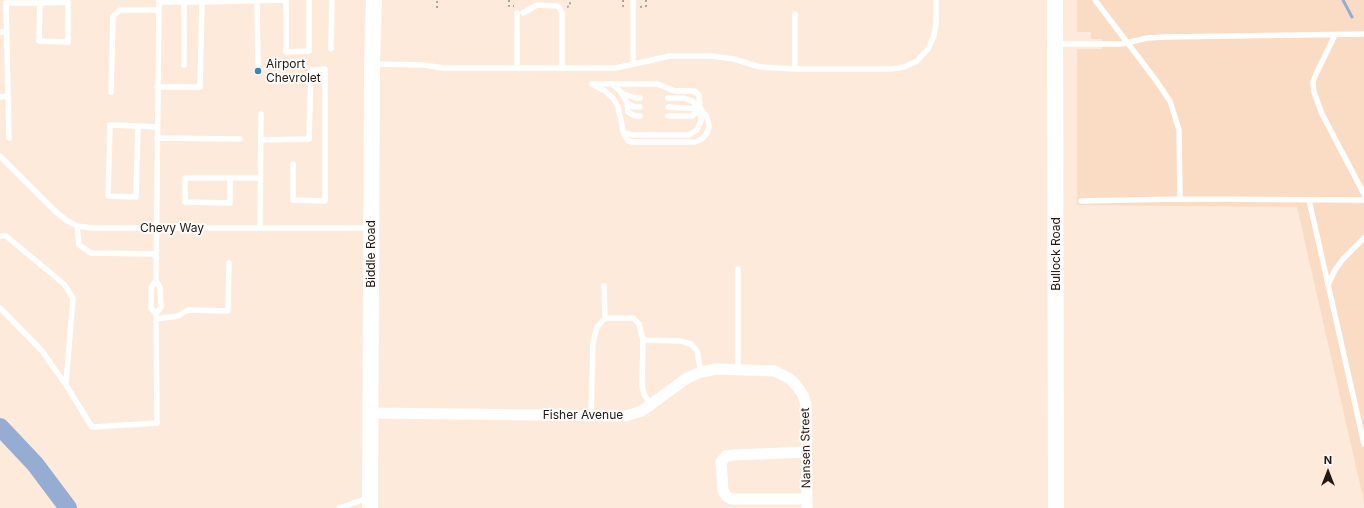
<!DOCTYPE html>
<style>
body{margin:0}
#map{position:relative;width:1364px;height:508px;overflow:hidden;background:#fdeadb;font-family:Inter,sans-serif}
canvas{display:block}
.north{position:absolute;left:1308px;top:452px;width:40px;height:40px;-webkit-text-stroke:3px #fbfbfb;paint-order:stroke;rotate:0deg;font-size:11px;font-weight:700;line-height:16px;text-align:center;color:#241810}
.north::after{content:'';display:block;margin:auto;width:14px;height:18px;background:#241810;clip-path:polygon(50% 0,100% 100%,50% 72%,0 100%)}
</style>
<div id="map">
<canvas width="1364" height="508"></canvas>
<div class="north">N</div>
</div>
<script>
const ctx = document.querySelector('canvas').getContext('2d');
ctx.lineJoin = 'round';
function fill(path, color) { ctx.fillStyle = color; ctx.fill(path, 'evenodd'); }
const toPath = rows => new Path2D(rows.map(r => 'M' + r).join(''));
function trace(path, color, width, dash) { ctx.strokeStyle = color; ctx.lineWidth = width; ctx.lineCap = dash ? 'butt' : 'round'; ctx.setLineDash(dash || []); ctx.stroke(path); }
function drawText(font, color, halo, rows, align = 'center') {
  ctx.font = font + ' Inter,sans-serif'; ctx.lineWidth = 4; ctx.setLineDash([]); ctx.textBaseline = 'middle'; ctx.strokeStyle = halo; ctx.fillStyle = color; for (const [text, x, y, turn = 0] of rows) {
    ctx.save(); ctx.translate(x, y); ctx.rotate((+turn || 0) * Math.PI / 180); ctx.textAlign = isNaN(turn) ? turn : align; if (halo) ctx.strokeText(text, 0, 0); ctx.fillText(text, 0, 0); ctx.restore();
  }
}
fill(toPath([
 [1077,0,1364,0,1364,502,1297,207,1077,205,1077,49,1102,49,1103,44,1102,39,1091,39,1091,32,1077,32]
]), '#fadbc4');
trace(toPath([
 [1343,0,1352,17]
]), '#96add3', 3);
trace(toPath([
 [0,427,35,464,68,508]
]), '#96add3', 18);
trace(toPath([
 [509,0,509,6,514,6],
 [623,0,623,6,626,7],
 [567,7,570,6,570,0],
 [640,7,646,6,646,0],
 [437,8,437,0]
]), '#b3a296', 2, [2, 3]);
trace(toPath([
 [159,0,159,2,202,2,286,0,286,52,309,51,309,0],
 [257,0,258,64],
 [633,0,633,64],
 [1095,0,1155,79,1170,101,1179,130,1180,199],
 [184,2,184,65],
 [40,3,39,41,68,42,68,2],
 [517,13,517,68],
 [523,13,537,5,558,6,562,13,562,68],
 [795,14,795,69],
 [0,32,6,32],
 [1335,35,1316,74,1313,82,1314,92,1322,114,1364,194],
 [1057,44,1122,44,1147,38,1166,37,1364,34],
 [331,49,332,0],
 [374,64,424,65,443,68,616,68,670,56,711,56,734,59,760,67,795,69,891,69,904,67,917,61,928,49,934,36,936,23,936,0],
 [592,84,657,84,675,91,694,91,699,95,701,121,697,130,689,135,632,135,623,132],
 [612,84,621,92,627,103,634,107,640,107],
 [594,85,605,91,614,99,618,107,624,135,628,141,633,142,695,142,702,139,707,133,709,126,707,117,701,109,692,101,684,98,668,98],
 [157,87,200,87,202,2],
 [111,92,113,16,120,10,158,10],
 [621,93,636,98,640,98],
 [0,97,8,96],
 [627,103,628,112,635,116,640,116],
 [668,107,700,109],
 [668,116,692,116,701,109],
 [138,126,136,197,108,196,110,125,138,126,157,127],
 [9,138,6,3,40,3,68,2,68,0],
 [157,138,240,139],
 [261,140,309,139,311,70,325,69,325,201,293,200,293,164],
 [0,156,56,212,66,220,77,226,93,228,370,228],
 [230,178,230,203,185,202,185,178,260,178],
 [1309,200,1364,444],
 [1081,201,1180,199,1364,200],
 [77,226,79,245,91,253,156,254],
 [260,228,261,114],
 [0,236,6,236,64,284,73,298,66,384],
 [738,269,738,369],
 [1328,285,1335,270,1343,259,1364,238],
 [604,286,605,318],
 [0,308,42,351,66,385,92,427,157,423,156,314,161,307,160,288,156,280],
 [156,314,151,308,151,288,156,280,159,2],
 [156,319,178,316,188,310,228,311,229,263],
 [651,405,644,394,642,386,643,340,681,341,691,344,697,351,701,372],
 [591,416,593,343,597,327,605,318,633,318,639,324,643,340],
 [339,508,368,498]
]), '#fff', 5.5);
trace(toPath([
 [371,413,625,416,642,411,687,378,701,372,716,369,775,371,790,379,797,386,803,395,806,405,807,508],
 [807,452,734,455,726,456,721,462,723,490,726,496,731,499,807,499]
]), '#fff', 11);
trace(toPath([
 [1055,0,1056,508],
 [370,508,372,64,374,0]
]), '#fff', 16);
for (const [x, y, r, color] of [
 [258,71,4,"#3786b8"]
]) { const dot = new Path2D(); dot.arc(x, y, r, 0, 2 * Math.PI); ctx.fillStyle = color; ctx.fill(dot); trace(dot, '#fbfbfb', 1.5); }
drawText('12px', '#241810', '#fbfbfb', [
 ["Airport",266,64],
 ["Chevrolet",266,78]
], 'left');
drawText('12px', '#241810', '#fbfbfb', [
 ["Chevy Way",172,228],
 ["Biddle Road",371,254,-90],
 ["Bullock Road",1056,254,-90],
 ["Fisher Avenue",583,415],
 ["Nansen Street",806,448,-91]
]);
</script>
